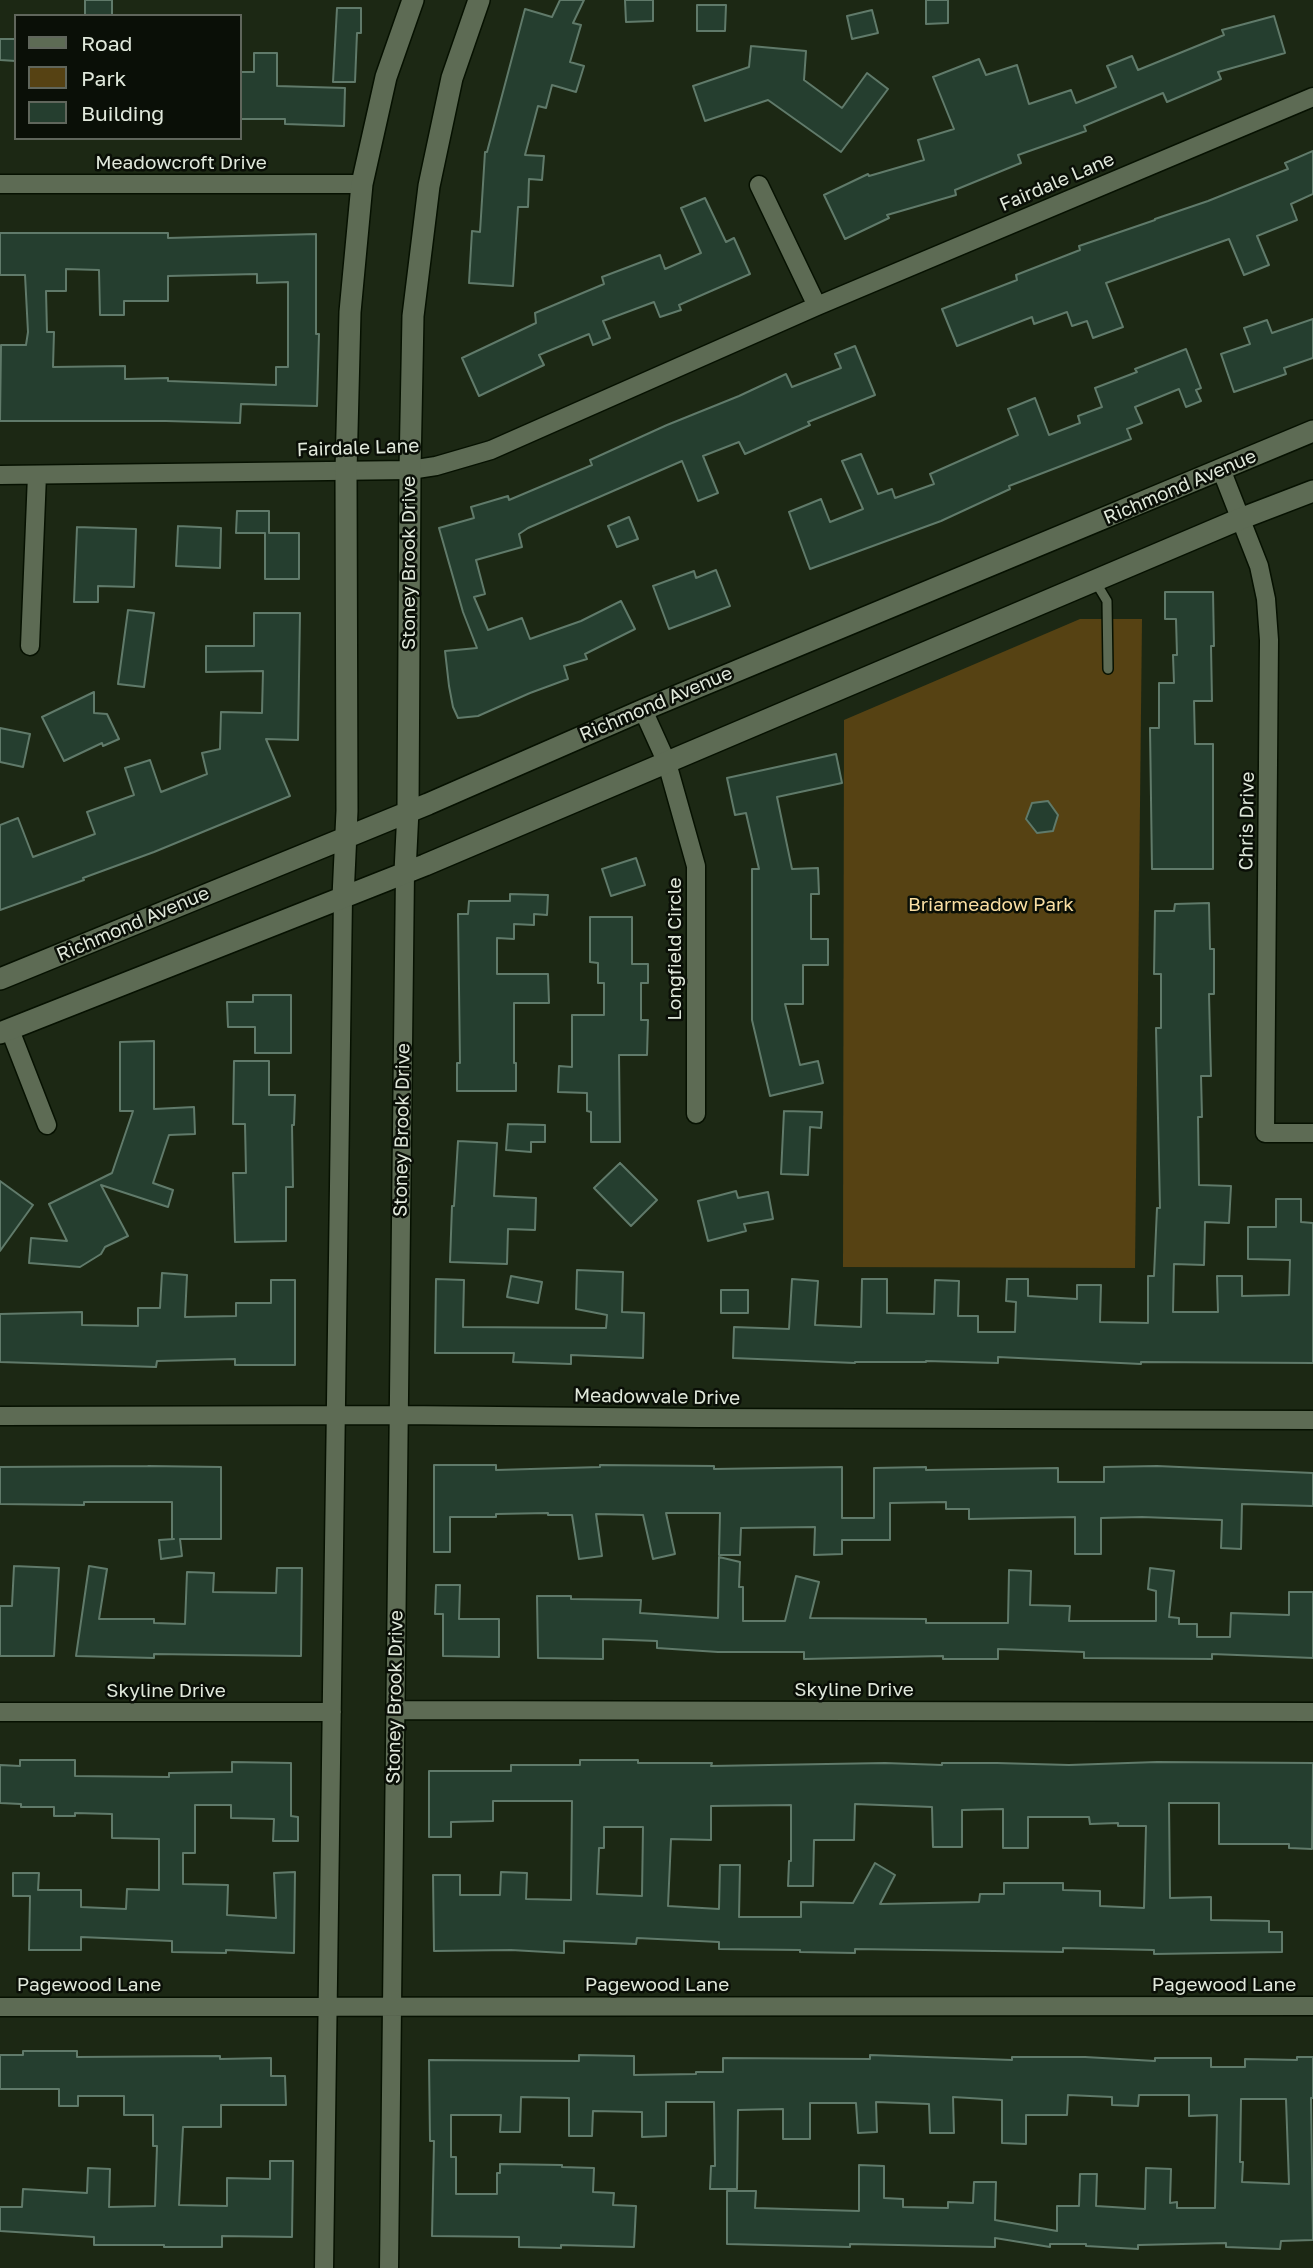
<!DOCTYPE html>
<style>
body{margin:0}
#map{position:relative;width:1313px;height:2268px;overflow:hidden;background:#1c2814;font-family:"Golos Text",sans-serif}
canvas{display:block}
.legend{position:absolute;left:14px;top:14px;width:228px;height:126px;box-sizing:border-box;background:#0a0f07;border:2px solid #60665c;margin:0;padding:9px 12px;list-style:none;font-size:21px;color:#e0e8db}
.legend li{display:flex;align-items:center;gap:14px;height:35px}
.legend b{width:35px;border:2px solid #60665c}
</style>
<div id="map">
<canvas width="1313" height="2268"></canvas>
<ul class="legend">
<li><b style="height:9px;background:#5d6b54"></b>Road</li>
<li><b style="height:19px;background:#564213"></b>Park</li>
<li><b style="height:19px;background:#253e2f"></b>Building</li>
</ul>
</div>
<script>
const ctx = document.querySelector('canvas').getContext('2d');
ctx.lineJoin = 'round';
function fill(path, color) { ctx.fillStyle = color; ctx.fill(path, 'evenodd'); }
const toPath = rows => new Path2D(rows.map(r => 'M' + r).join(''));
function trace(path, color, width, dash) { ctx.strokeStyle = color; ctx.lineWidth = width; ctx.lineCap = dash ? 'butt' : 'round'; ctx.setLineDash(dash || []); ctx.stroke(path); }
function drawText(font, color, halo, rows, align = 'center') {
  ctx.font = font + ' "Golos Text",sans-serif'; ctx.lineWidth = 5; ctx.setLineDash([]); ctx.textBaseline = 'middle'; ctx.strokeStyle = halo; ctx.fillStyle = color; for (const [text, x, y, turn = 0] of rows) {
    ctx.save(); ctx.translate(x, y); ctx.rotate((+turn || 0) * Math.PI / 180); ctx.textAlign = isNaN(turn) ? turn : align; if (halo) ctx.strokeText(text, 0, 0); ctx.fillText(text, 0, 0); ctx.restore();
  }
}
fill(toPath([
 [1080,619,1142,619,1135,1268,843,1267,844,720]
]), '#564213');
const building = toPath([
 [85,0,112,0,112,16,85,16,85,0],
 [560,0,584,0,573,23,581,25,570,62,584,66,576,92,552,85,546,108,538,106,525,155,544,156,542,180,529,179,528,207,518,207,513,286,469,283,472,231,480,232,485,152,487,152,525,9,552,17,560,0],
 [625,0,653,0,653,21,626,22,625,0],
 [926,0,948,0,948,23,926,24,926,0],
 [697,5,726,5,725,31,697,31,697,5],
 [337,8,361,8,361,33,357,33,355,82,333,82,337,8],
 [872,10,878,33,852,39,847,16,872,10],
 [1274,16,1285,53,1218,72,1221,79,1167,102,1163,93,1084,126,1086,131,1018,155,1021,163,955,190,956,195,887,215,889,218,845,239,824,195,868,174,869,176,924,160,918,140,954,129,933,77,979,59,986,75,1017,65,1029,104,1071,90,1076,103,1116,87,1107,66,1132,56,1138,70,1224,35,1222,30,1274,16],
 [0,39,16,39,16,61,0,60,0,39],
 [751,46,806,51,804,80,842,108,867,73,888,89,841,152,768,100,705,121,693,86,749,67,751,46],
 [254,53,277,53,277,86,345,88,344,126,285,124,285,119,240,119,240,72,254,72,254,53],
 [1313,151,1313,194,1291,204,1297,220,1257,236,1269,265,1244,275,1229,239,1106,283,1123,327,1093,338,1087,321,1072,326,1067,312,1034,324,1032,317,957,346,942,309,1017,280,1016,275,1080,250,1079,246,1155,220,1155,219,1208,201,1288,169,1285,163,1313,151],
 [705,198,726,242,734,238,750,274,679,305,681,310,660,317,654,302,603,321,610,338,593,345,589,334,539,355,544,365,479,396,462,358,536,323,535,313,604,284,602,277,660,255,665,269,701,253,681,208,705,198],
 [0,233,168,233,168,238,316,234,316,334,319,334,317,406,241,404,240,423,166,421,0,421,1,345,26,345,28,332,25,275,0,275,0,233],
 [66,269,99,270,100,315,124,315,124,301,168,301,168,276,257,274,257,283,288,282,288,367,276,367,276,385,168,381,168,378,125,379,125,366,53,367,54,332,47,332,46,291,66,291,66,269],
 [1313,319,1313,358,1284,368,1286,374,1234,392,1221,354,1250,344,1244,328,1267,320,1272,333,1313,319],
 [855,346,875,395,808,422,810,425,745,454,739,442,703,456,718,493,698,501,682,461,528,528,519,534,522,547,476,560,485,594,474,597,488,630,522,618,530,639,581,621,621,601,635,629,585,654,587,659,564,666,568,679,530,693,478,716,458,718,453,707,449,686,445,651,477,648,463,612,439,528,474,518,471,507,508,496,509,500,592,465,590,460,667,425,739,396,786,374,792,387,841,368,835,354,855,346],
 [1186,349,1201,388,1196,390,1201,401,1186,407,1179,389,1135,407,1142,423,1127,429,1131,439,1009,486,1010,489,941,521,810,569,789,512,821,499,830,522,863,509,842,461,861,454,878,494,892,489,895,498,934,484,930,474,1018,435,1008,409,1035,398,1049,435,1080,423,1078,416,1102,407,1095,388,1137,372,1135,369,1186,349],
 [237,511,269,511,269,533,299,533,299,579,265,579,265,533,236,533,237,511],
 [629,517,638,539,617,547,608,526,629,517],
 [178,526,221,528,220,568,176,566,178,526],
 [77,527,136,529,134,587,98,586,98,602,74,602,77,527],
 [716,570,730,606,669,629,653,586,694,571,696,578,716,570],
 [1165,592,1213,592,1214,646,1211,646,1212,701,1194,701,1195,744,1213,744,1213,869,1152,869,1150,728,1159,728,1159,683,1174,683,1173,655,1177,655,1176,619,1165,619,1165,592],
 [128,610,154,613,144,687,118,684,128,610],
 [254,613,300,613,298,740,266,739,290,796,154,852,83,878,84,880,0,910,0,825,18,818,33,857,95,834,87,812,134,795,125,768,150,760,161,792,207,774,202,753,220,749,221,712,262,713,263,671,206,672,206,646,254,646,254,613],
 [94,692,94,713,107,714,119,739,103,746,102,743,64,761,42,717,94,692],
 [0,728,30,734,23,767,0,762,0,728],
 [836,754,842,783,777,797,792,869,818,868,819,894,811,894,811,939,828,939,828,965,803,965,803,1004,785,1004,800,1065,818,1061,823,1083,770,1096,752,1020,752,869,759,869,746,813,735,815,727,778,836,754],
 [1048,801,1058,815,1053,831,1037,833,1026,819,1032,803,1048,801],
 [636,858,645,885,611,896,602,869,636,858],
 [510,894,548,895,547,915,534,914,534,925,514,924,514,939,497,938,497,974,548,974,549,1003,514,1003,514,1063,516,1063,516,1091,457,1091,457,1063,460,1063,458,914,468,914,469,901,510,901,510,894],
 [1209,903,1210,949,1214,949,1214,994,1209,994,1211,1076,1201,1076,1202,1117,1198,1117,1199,1185,1231,1186,1229,1223,1205,1222,1204,1265,1174,1264,1173,1312,1218,1312,1217,1276,1242,1276,1242,1296,1289,1295,1290,1260,1248,1259,1248,1227,1276,1227,1276,1199,1301,1199,1301,1222,1313,1223,1313,1363,1141,1362,1141,1364,998,1357,998,1363,926,1361,926,1362,855,1362,855,1363,733,1358,734,1327,789,1329,792,1279,818,1281,815,1325,861,1327,862,1279,887,1279,887,1313,934,1314,935,1280,959,1281,958,1316,978,1316,978,1332,1015,1332,1016,1302,1006,1301,1007,1279,1028,1279,1028,1296,1077,1299,1077,1285,1101,1285,1100,1322,1148,1323,1148,1276,1154,1276,1157,1208,1160,1208,1156,1028,1161,1028,1161,974,1154,974,1155,911,1174,911,1175,904,1209,903],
 [590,917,632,917,632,964,648,964,648,983,641,983,641,1020,648,1020,647,1055,619,1055,620,1142,591,1142,591,1112,587,1111,587,1093,558,1092,559,1066,572,1067,572,1015,604,1015,604,983,598,983,598,963,590,962,590,917],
 [253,995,291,995,291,1053,255,1053,255,1027,228,1027,227,1002,253,1002,253,995],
 [154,1041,154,1109,194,1107,195,1134,169,1135,153,1183,173,1190,168,1207,101,1185,128,1236,105,1247,101,1254,80,1267,29,1263,31,1238,67,1241,49,1204,112,1173,133,1111,120,1111,120,1042,154,1041],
 [234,1061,269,1061,269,1095,295,1095,294,1125,292,1125,293,1187,286,1187,286,1241,235,1242,233,1173,246,1173,245,1124,233,1124,234,1061],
 [784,1111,822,1112,821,1128,810,1127,808,1175,781,1174,784,1111],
 [508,1124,545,1125,545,1142,531,1142,531,1152,506,1150,508,1124],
 [458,1141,497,1143,494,1196,536,1198,535,1230,508,1229,507,1264,450,1262,452,1206,454,1206,458,1141],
 [620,1163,657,1200,631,1226,594,1188,620,1163],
 [0,1181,33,1205,0,1251,0,1181],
 [736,1191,738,1198,768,1192,773,1219,744,1224,746,1231,708,1241,698,1201,736,1191],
 [577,1270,623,1272,622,1312,644,1313,643,1358,571,1355,571,1364,513,1362,514,1353,435,1353,436,1279,464,1280,463,1327,606,1328,607,1315,576,1309,577,1270],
 [162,1273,187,1275,185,1317,236,1316,236,1303,271,1303,271,1280,295,1280,295,1365,235,1365,235,1359,157,1361,156,1367,0,1362,0,1314,82,1312,82,1325,138,1326,138,1308,160,1308,162,1273],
 [511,1276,542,1282,538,1303,507,1297,511,1276],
 [721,1290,748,1290,748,1313,721,1313,721,1290],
 [434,1465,496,1465,496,1470,600,1467,600,1465,714,1466,714,1469,842,1467,842,1518,874,1518,874,1468,926,1467,926,1470,1058,1468,1058,1482,1104,1482,1104,1467,1157,1466,1313,1473,1313,1506,1242,1504,1241,1549,1221,1548,1222,1520,1142,1517,1101,1518,1101,1554,1075,1554,1075,1517,969,1519,969,1509,946,1509,946,1502,890,1503,890,1540,842,1540,842,1554,814,1555,815,1527,741,1528,740,1555,719,1555,720,1513,666,1513,675,1554,653,1559,643,1515,596,1514,602,1556,579,1559,572,1515,548,1515,548,1513,496,1514,496,1517,450,1517,450,1552,434,1552,434,1465],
 [148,1466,221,1467,221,1539,180,1539,182,1556,161,1559,159,1540,174,1539,172,1539,172,1502,84,1502,84,1505,0,1504,0,1467,148,1466],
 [719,1557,740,1562,739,1587,743,1587,743,1621,785,1621,796,1576,819,1582,810,1618,926,1619,926,1623,1008,1623,1009,1570,1031,1571,1030,1605,1070,1606,1069,1621,1156,1621,1156,1591,1148,1589,1150,1568,1174,1571,1169,1617,1179,1618,1179,1624,1197,1624,1197,1637,1230,1637,1231,1613,1289,1615,1289,1592,1313,1592,1313,1658,1212,1654,1212,1659,1084,1658,1084,1652,998,1649,998,1659,943,1659,943,1656,804,1659,804,1652,718,1652,657,1648,657,1641,603,1639,603,1659,538,1658,537,1596,571,1596,571,1599,641,1600,640,1613,718,1618,719,1557],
 [14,1566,59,1568,54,1656,0,1656,0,1606,12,1606,14,1566],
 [89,1566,107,1569,99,1619,154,1619,154,1623,185,1624,187,1572,214,1573,213,1592,276,1593,277,1568,302,1568,301,1656,154,1654,154,1658,76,1656,89,1566],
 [436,1585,460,1585,459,1619,499,1619,499,1657,443,1656,443,1614,435,1614,436,1585],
 [20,1760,75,1760,75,1776,169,1777,169,1773,232,1772,232,1762,291,1763,291,1816,298,1817,298,1841,273,1841,274,1819,231,1818,231,1805,195,1805,195,1853,183,1853,183,1884,228,1885,227,1915,276,1918,274,1873,295,1872,294,1953,226,1950,226,1953,172,1952,172,1941,81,1937,81,1950,29,1950,30,1896,13,1896,13,1873,39,1873,38,1890,81,1890,81,1907,126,1909,127,1889,159,1890,159,1839,112,1838,112,1814,75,1813,75,1816,54,1816,54,1807,21,1807,21,1804,0,1803,0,1765,20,1766,20,1760],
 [580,1760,638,1760,638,1763,712,1763,711,1766,885,1763,942,1765,942,1763,997,1763,1069,1765,1157,1762,1313,1763,1312,1849,1289,1848,1289,1844,1219,1844,1219,1803,1169,1803,1170,1898,1211,1897,1211,1920,1269,1921,1269,1932,1282,1932,1282,1952,1154,1954,1154,1950,1063,1948,1063,1952,855,1949,855,1953,800,1952,800,1950,719,1949,719,1942,637,1938,636,1944,564,1941,564,1953,511,1950,434,1951,433,1875,460,1875,460,1895,500,1895,501,1872,527,1873,526,1899,571,1900,572,1801,493,1801,493,1821,451,1822,451,1837,429,1837,429,1771,511,1771,511,1765,580,1765,580,1760],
 [855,1804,932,1807,933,1847,962,1847,962,1810,1003,1809,1003,1848,1028,1848,1028,1817,1089,1817,1090,1824,1118,1823,1118,1826,1146,1826,1144,1908,1100,1906,1100,1891,1063,1890,1063,1883,1004,1883,1004,1894,980,1894,979,1902,880,1904,895,1875,875,1863,853,1903,801,1902,801,1917,739,1917,740,1865,720,1865,719,1909,668,1906,671,1839,711,1840,711,1806,791,1805,791,1861,789,1861,788,1886,813,1886,814,1840,854,1840,855,1804],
 [604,1827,643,1827,642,1896,597,1894,599,1848,604,1848,604,1827],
 [23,2051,77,2051,77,2057,220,2056,220,2059,271,2058,271,2076,285,2076,286,2105,221,2105,221,2127,183,2127,179,2205,227,2206,227,2178,270,2179,270,2161,293,2161,292,2237,222,2236,222,2247,164,2247,164,2245,94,2245,94,2237,0,2231,0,2207,22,2207,23,2189,87,2193,88,2168,110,2169,109,2207,155,2206,157,2146,153,2146,153,2115,124,2115,124,2096,78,2096,78,2106,59,2106,59,2089,0,2089,0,2055,23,2055,23,2051],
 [579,2055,634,2056,634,2075,696,2074,696,2072,723,2072,723,2058,870,2059,870,2055,1012,2060,1012,2057,1085,2057,1155,2061,1155,2058,1211,2058,1211,2067,1245,2067,1245,2059,1297,2060,1297,2057,1313,2057,1313,2098,1311,2098,1313,2240,1281,2241,1280,2249,1226,2247,1226,2243,1138,2245,1138,2249,1086,2246,1086,2244,1050,2244,1050,2247,995,2238,995,2247,850,2244,850,2247,727,2244,727,2191,756,2191,755,2208,859,2211,859,2165,884,2166,884,2198,903,2199,903,2207,948,2208,948,2202,973,2203,974,2182,996,2182,995,2220,1057,2231,1057,2206,1079,2206,1080,2174,1097,2174,1096,2206,1145,2209,1146,2168,1171,2169,1170,2203,1177,2202,1177,2208,1215,2208,1217,2115,1189,2116,1189,2095,1139,2095,1138,2106,1112,2105,1112,2097,1068,2095,1067,2115,1026,2115,1026,2144,1002,2143,1002,2100,953,2097,954,2133,930,2133,929,2104,876,2102,877,2132,858,2133,856,2103,810,2103,810,2139,783,2139,783,2109,738,2110,737,2189,710,2189,711,2166,715,2166,714,2102,666,2102,666,2136,642,2137,642,2112,593,2111,592,2136,569,2136,569,2098,521,2097,520,2132,500,2132,501,2115,451,2115,451,2157,456,2157,456,2194,497,2194,497,2173,500,2173,500,2164,562,2165,562,2167,594,2168,593,2192,614,2193,613,2205,636,2206,634,2247,561,2245,561,2248,519,2247,519,2237,432,2236,434,2141,430,2141,429,2060,579,2061,579,2055],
 [1241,2099,1286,2099,1289,2184,1242,2182,1243,2162,1240,2162,1241,2099]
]);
fill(building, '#253e2f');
trace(building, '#607a6a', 2);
const lane = toPath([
 [1095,581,1107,601,1108,669]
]);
const street = toPath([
 [0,184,362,184],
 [759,185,817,306],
 [1221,469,1259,566,1266,599,1269,640,1265,1133,1313,1133],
 [0,475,410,470,436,466,491,450,817,306,1313,97],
 [30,646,37,475],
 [643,710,667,763,696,866,696,1114],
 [10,1030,47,1125],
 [0,1416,399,1415,698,1418,1313,1420],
 [395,1710,1313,1712],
 [0,1712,332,1712],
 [0,2007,1313,2006],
 [324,2268,343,897],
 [389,2268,405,872]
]);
const secondary = toPath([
 [405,872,408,810,410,470,413,316,429,186,452,78,479,0],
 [343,897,347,811,346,471,350,312,362,184,386,77,413,0],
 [0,979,428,804,643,710,1313,431],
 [0,1033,425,865,1240,519,1313,491]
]);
trace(lane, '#061101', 12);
trace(street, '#061101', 21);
trace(secondary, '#061101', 24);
trace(lane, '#5d6b54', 9);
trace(street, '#5d6b54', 18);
trace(secondary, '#5d6b54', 21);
drawText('19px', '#e0e8db', '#0a0f07', [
 ["Meadowcroft Drive",181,163],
 ["Fairdale Lane",1057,182,-23],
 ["Fairdale Lane",358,448,-2],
 ["Richmond Avenue",1180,487,-23],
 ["Stoney Brook Drive",409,563,-90],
 ["Richmond Avenue",656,704,-23],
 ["Chris Drive",1247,821,-89],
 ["Richmond Avenue",133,924,-23],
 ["Longfield Circle",675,949,-90],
 ["Stoney Brook Drive",402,1130,-89],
 ["Meadowvale Drive",657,1397,1],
 ["Skyline Drive",854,1690],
 ["Skyline Drive",166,1691],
 ["Stoney Brook Drive",395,1697,-89],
 ["Pagewood Lane",89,1985],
 ["Pagewood Lane",657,1985],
 ["Pagewood Lane",1224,1985]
]);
drawText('19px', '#fadfa3', '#0a0f07', [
 ["Briarmeadow Park",991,905]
]);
</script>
